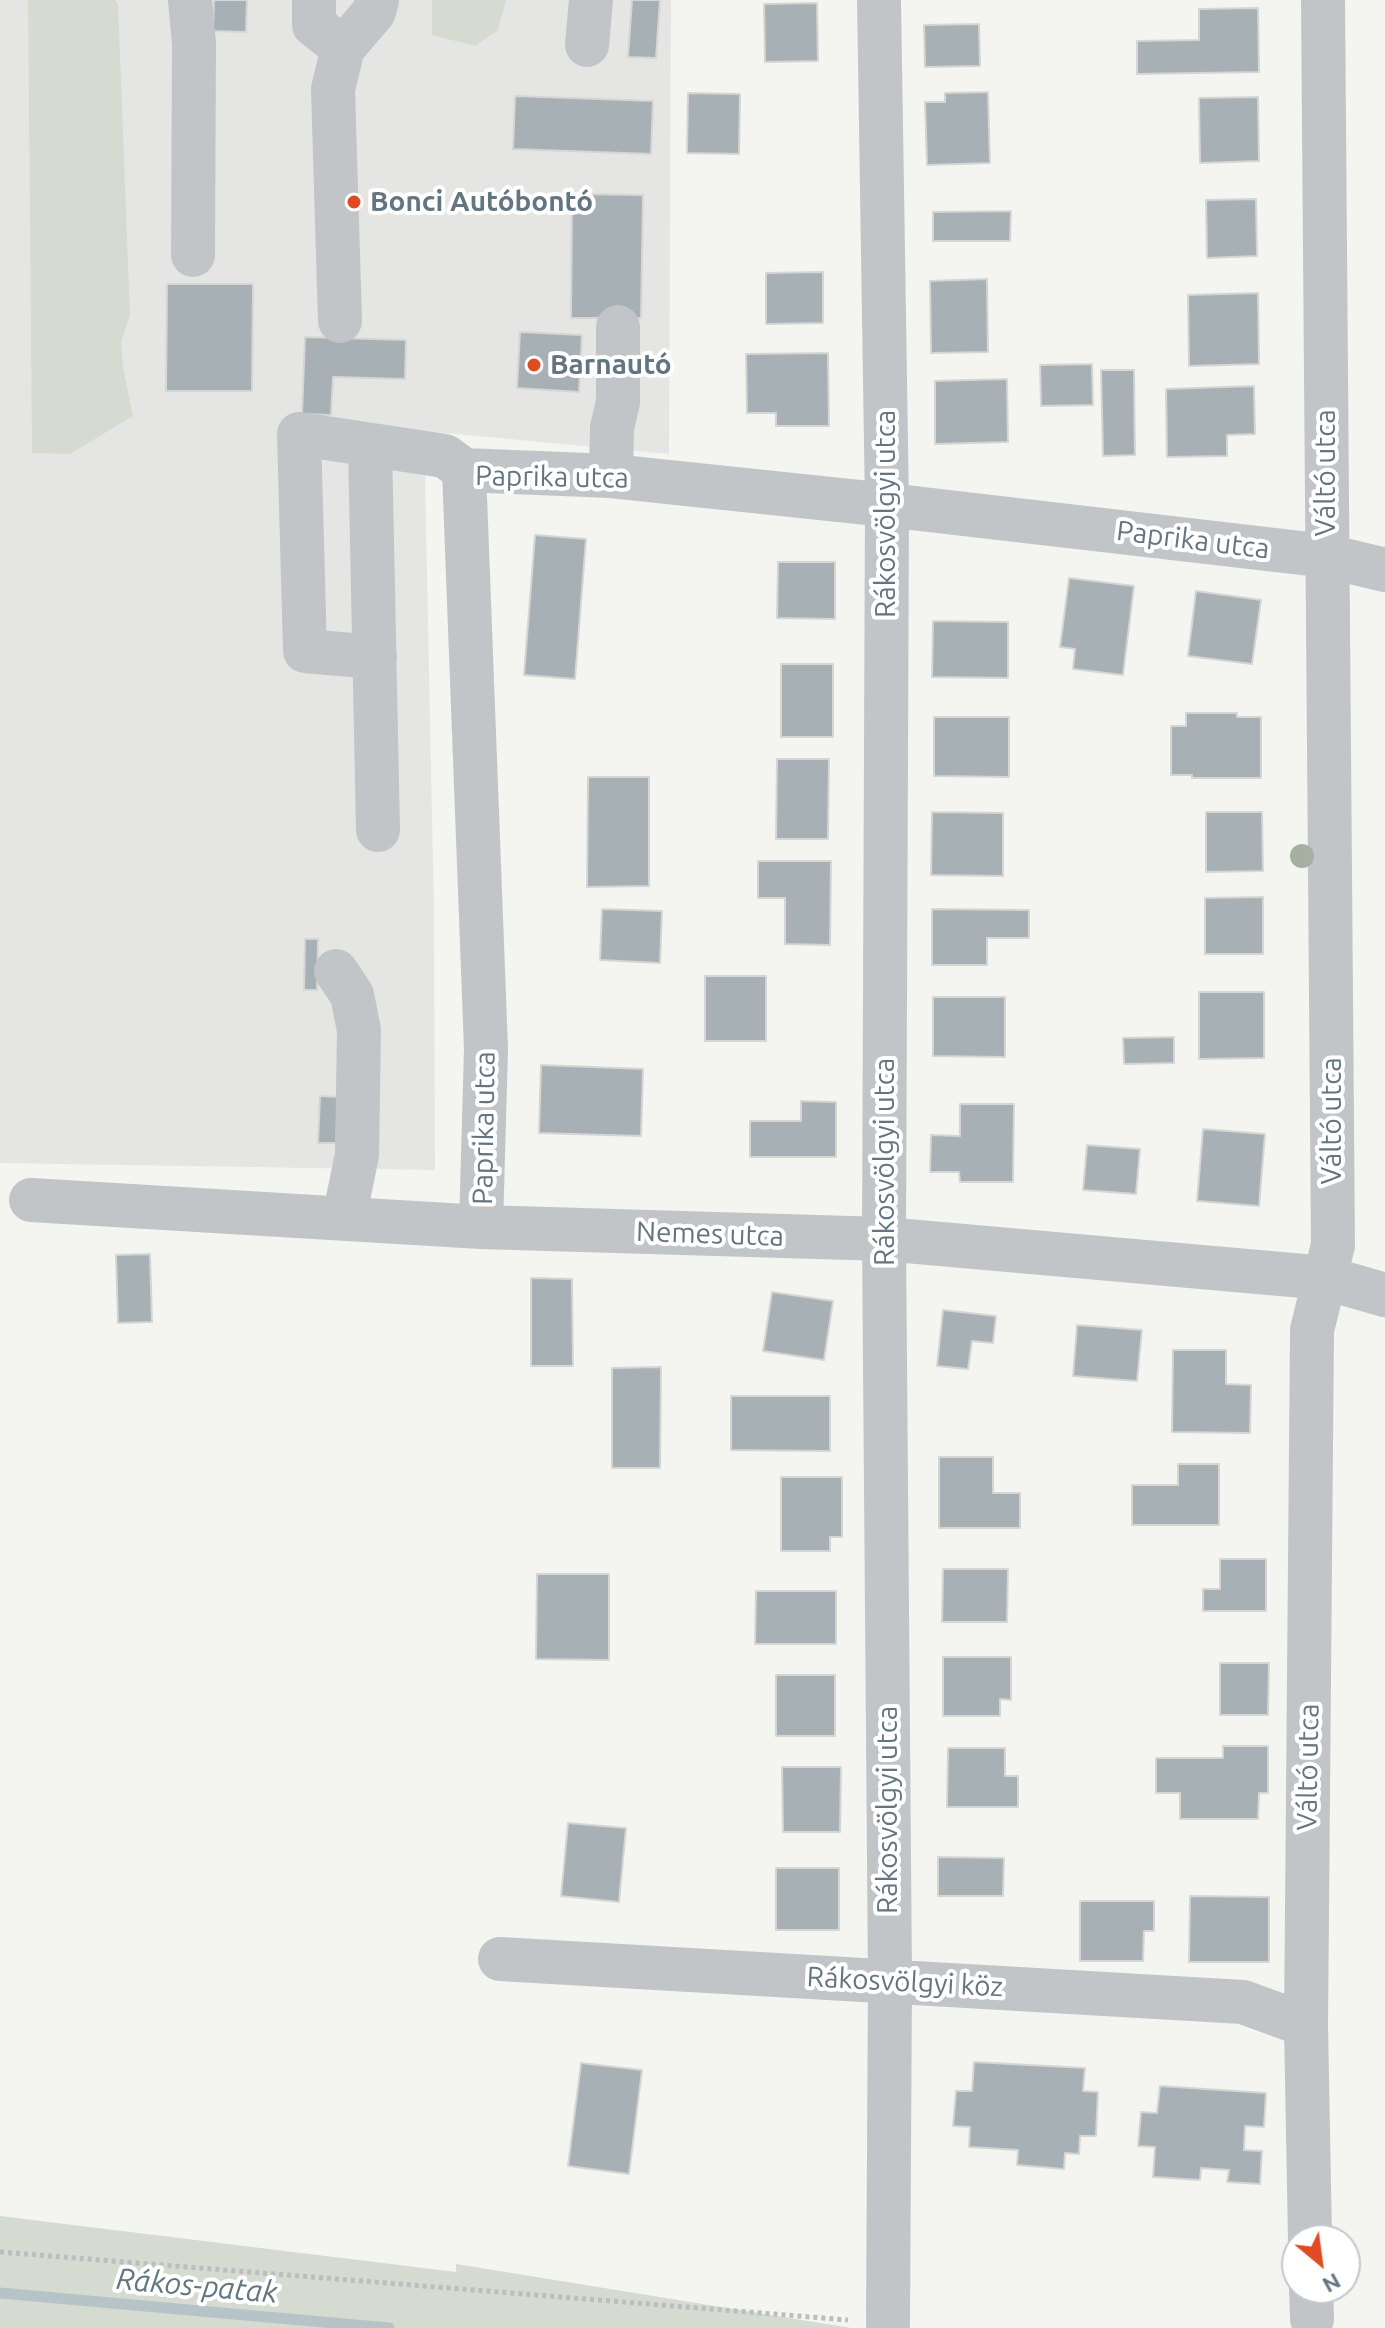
<!DOCTYPE html>
<meta charset="utf-8">
<style>
body{margin:0}
#map{position:relative;width:1385px;height:2328px;overflow:hidden;background:#f4f4f0;font-family:Ubuntu,sans-serif}
canvas{display:block}
.north{position:absolute;left:1281px;top:2224px;width:80px;height:80px;box-sizing:border-box;background:#fff;border:2px solid #c1c8cd;border-radius:50%;rotate:151deg;font-size:22px;font-weight:700;line-height:32px;text-align:center;color:#637581}
.north::after{content:'';display:block;margin:auto;width:28px;height:36px;background:#e14a23;clip-path:polygon(50% 0,100% 100%,50% 72%,0 100%)}
</style>
<div id="map">
<canvas width="1385" height="2328"></canvas>
<div class="north">N</div>
</div>
<script>
const ctx = document.querySelector('canvas').getContext('2d');
ctx.lineJoin = 'round';
function fill(path, color) { ctx.fillStyle = color; ctx.fill(path, 'evenodd'); }
const toPath = rows => new Path2D(rows.map(r => 'M' + r).join(''));
function trace(path, color, width, dash) { ctx.strokeStyle = color; ctx.lineWidth = width; ctx.lineCap = dash ? 'butt' : 'round'; ctx.setLineDash(dash || []); ctx.stroke(path); }
function drawText(font, color, halo, rows, align = 'center') {
  ctx.font = font + ' Ubuntu,sans-serif'; ctx.lineWidth = 8; ctx.setLineDash([]); ctx.textBaseline = 'middle'; ctx.strokeStyle = halo; ctx.fillStyle = color; for (const [text, x, y, turn = 0] of rows) {
    ctx.save(); ctx.translate(x, y); ctx.rotate((+turn || 0) * Math.PI / 180); ctx.textAlign = isNaN(turn) ? turn : align; if (halo) ctx.strokeText(text, 0, 0); ctx.fillText(text, 0, 0); ctx.restore();
  }
}
fill(toPath([
 [0,0,671,0,669,454,424,431,434,911,435,1170,0,1163]
]), '#e5e6e4');
fill(toPath([
 [28,0,115,0,118,3,130,315,121,342,123,368,133,416,70,454,32,453],
 [432,0,506,0,498,30,475,46,432,35],
 [0,2216,456,2272,456,2264,851,2328,0,2328]
]), '#d5dbd1');
trace(toPath([
 [0,2293,389,2328]
]), '#b7c4c7', 11);
const building = toPath([
 [214,0,247,0,246,32,213,31,214,0],
 [632,0,660,0,656,58,628,57,632,0],
 [817,3,818,61,765,62,764,4,817,3],
 [1258,8,1259,72,1137,74,1137,41,1199,40,1199,9,1258,8],
 [979,24,980,66,925,67,924,25,979,24],
 [988,92,990,163,927,165,925,102,945,102,945,93,988,92],
 [688,93,740,94,739,154,687,153,688,93],
 [515,96,653,101,651,154,513,149,515,96],
 [1258,97,1259,161,1200,163,1199,98,1258,97],
 [572,194,643,195,641,318,571,318,572,194],
 [1256,199,1257,256,1207,258,1206,200,1256,199],
 [1011,211,1010,241,933,241,933,212,1011,211],
 [823,272,823,323,766,324,766,273,823,272],
 [987,279,988,352,931,353,930,281,987,279],
 [167,284,253,284,252,391,166,391,167,284],
 [1258,293,1259,364,1189,366,1188,295,1258,293],
 [520,332,582,335,579,392,517,388,520,332],
 [305,337,406,340,405,379,333,377,331,415,302,414,305,337],
 [828,353,829,426,776,426,776,413,747,413,746,354,828,353],
 [1092,364,1093,405,1041,406,1040,365,1092,364],
 [1101,370,1134,370,1135,455,1103,456,1101,370],
 [1007,379,1008,442,935,444,935,381,1007,379],
 [1254,386,1255,434,1227,435,1227,456,1167,457,1166,389,1254,386],
 [535,535,586,539,575,679,524,675,535,535],
 [778,562,835,562,835,619,777,618,778,562],
 [1069,578,1134,586,1123,675,1073,669,1075,649,1060,647,1069,578],
 [1196,591,1261,600,1252,664,1188,656,1196,591],
 [933,621,1008,622,1008,678,932,677,933,621],
 [781,664,833,664,833,737,781,737,781,664],
 [1186,713,1237,713,1237,717,1261,717,1261,778,1192,778,1192,775,1171,775,1171,726,1186,726,1186,713],
 [934,717,1009,717,1009,777,934,776,934,717],
 [777,759,829,759,828,839,776,839,777,759],
 [588,777,649,777,649,886,587,887,588,777],
 [932,812,1003,813,1003,876,931,875,932,812],
 [1206,812,1262,812,1263,871,1206,872,1206,812],
 [758,861,831,861,830,945,785,944,785,898,758,898,758,861],
 [1263,897,1263,954,1205,954,1205,898,1263,897],
 [602,909,662,911,660,963,600,960,602,909],
 [932,909,1029,910,1029,938,987,938,987,965,932,965,932,909],
 [305,939,318,939,317,990,304,990,305,939],
 [705,976,766,976,766,1041,705,1041,705,976],
 [1199,992,1264,992,1264,1058,1199,1059,1199,992],
 [933,997,1005,997,1005,1057,933,1056,933,997],
 [1174,1037,1174,1063,1124,1064,1123,1038,1174,1037],
 [541,1065,643,1069,641,1136,539,1133,541,1065],
 [320,1096,338,1097,336,1143,318,1143,320,1096],
 [801,1101,836,1102,836,1157,750,1157,750,1121,801,1121,801,1101],
 [960,1104,1014,1104,1013,1182,960,1182,959,1172,930,1172,931,1135,960,1136,960,1104],
 [1203,1129,1265,1134,1259,1206,1197,1201,1203,1129],
 [1087,1145,1140,1149,1136,1194,1083,1190,1087,1145],
 [150,1254,152,1322,118,1323,116,1255,150,1254],
 [531,1278,572,1279,573,1366,531,1366,531,1278],
 [772,1292,833,1301,824,1360,763,1351,772,1292],
 [943,1310,996,1316,993,1343,972,1341,968,1369,937,1366,943,1310],
 [1077,1325,1142,1330,1137,1381,1073,1376,1077,1325],
 [1173,1350,1226,1350,1226,1384,1251,1385,1250,1433,1172,1432,1173,1350],
 [661,1367,660,1468,612,1468,612,1368,661,1367],
 [731,1396,830,1396,830,1451,731,1450,731,1396],
 [939,1457,993,1457,993,1493,1020,1493,1020,1528,939,1528,939,1457],
 [1178,1464,1219,1464,1219,1525,1132,1525,1132,1485,1178,1485,1178,1464],
 [781,1477,842,1477,842,1537,830,1537,830,1551,781,1551,781,1477],
 [1220,1559,1266,1559,1266,1611,1203,1611,1203,1589,1220,1589,1220,1559],
 [943,1569,1008,1569,1007,1622,942,1622,943,1569],
 [537,1574,609,1574,609,1660,536,1659,537,1574],
 [756,1591,836,1591,836,1644,755,1644,756,1591],
 [943,1657,1011,1657,1011,1700,1000,1699,1000,1716,943,1716,943,1657],
 [1220,1663,1269,1663,1268,1715,1220,1715,1220,1663],
 [776,1675,835,1675,835,1736,776,1736,776,1675],
 [1223,1746,1268,1746,1268,1793,1259,1793,1258,1819,1180,1819,1180,1793,1156,1793,1156,1758,1223,1758,1223,1746],
 [948,1748,1005,1748,1005,1776,1018,1776,1018,1807,947,1807,948,1748],
 [782,1767,841,1767,840,1832,783,1832,782,1767],
 [568,1823,626,1828,619,1902,561,1896,568,1823],
 [938,1857,1004,1858,1003,1896,938,1896,938,1857],
 [776,1868,839,1868,839,1930,776,1930,776,1868],
 [1190,1896,1269,1897,1269,1962,1189,1962,1190,1896],
 [1080,1901,1154,1901,1154,1931,1144,1931,1143,1961,1080,1961,1080,1901],
 [974,2062,1085,2068,1083,2091,1098,2092,1096,2136,1080,2136,1079,2154,1065,2153,1064,2169,1017,2165,1018,2150,969,2147,970,2127,953,2126,956,2091,972,2091,974,2062],
 [581,2063,642,2070,629,2174,568,2166,581,2063],
 [1160,2086,1266,2093,1264,2127,1245,2126,1244,2150,1262,2151,1260,2184,1227,2182,1229,2170,1201,2168,1200,2180,1153,2177,1155,2147,1138,2146,1141,2112,1157,2113,1160,2086]
]);
fill(building, '#a7b0b5');
trace(building, '#d5d5d3', 2);
trace(toPath([
 [0,2252,848,2320]
]), '#bbbdbf', 5, [4, 4]);
trace(toPath([
 [190,0,194,44,193,255],
 [314,0,314,25,343,48],
 [879,0,887,505,884,1239,890,1981,888,2324],
 [587,45,591,0],
 [340,321,333,89,343,48,374,12,377,0],
 [370,445,378,830],
 [611,476,612,428,618,402,618,327],
 [375,657,305,651,299,434,445,456,464,470],
 [336,971,352,995,359,1030,357,1155,344,1218],
 [31,1200,481,1227,884,1239,1326,1278,1385,1295],
 [481,1227,486,1049,464,470,611,476,887,505,1327,556,1385,570],
 [500,1959,1243,2002,1306,2025],
 [1310,2240,1306,2025,1312,1330,1333,1245,1323,0],
 [1311,2288,1312,2319]
]), '#c1c5c8', 44);
ctx.fillStyle = '#a6b0a2';
for (const [x, y] of [
 [1302,856]
]) { ctx.beginPath(); ctx.arc(x, y, 12, 0, 2 * Math.PI); ctx.fill(); }
for (const [x, y, r, color] of [
 [354,202,8,"#e14a23"],
 [534,365,8,"#e14a23"]
]) { const dot = new Path2D(); dot.arc(x, y, r, 0, 2 * Math.PI); ctx.fillStyle = color; ctx.fill(dot); trace(dot, '#fff', 3); }
drawText('bold 28px', '#637581', '#fff', [
 ["Bonci Autóbontó",370,202],
 ["Barnautó",550,365]
], 'left');
drawText('28px', '#637581', '#fff', [
 ["Váltó utca",1326,473,-90],
 ["Paprika utca",552,477,1],
 ["Rákosvölgyi utca",886,514,-90],
 ["Paprika utca",1193,540,7],
 ["Váltó utca",1332,1121,-90],
 ["Paprika utca",484,1128,-89],
 ["Rákosvölgyi utca",885,1162,-90],
 ["Nemes utca",710,1234,2],
 ["Váltó utca",1308,1767,-89],
 ["Rákosvölgyi utca",888,1810,-90],
 ["Rákosvölgyi köz",905,1982,3]
]);
drawText('italic 30px', '#5f777f', '#fff', [
 ["Rákos-patak",197,2286,5]
]);
</script>
